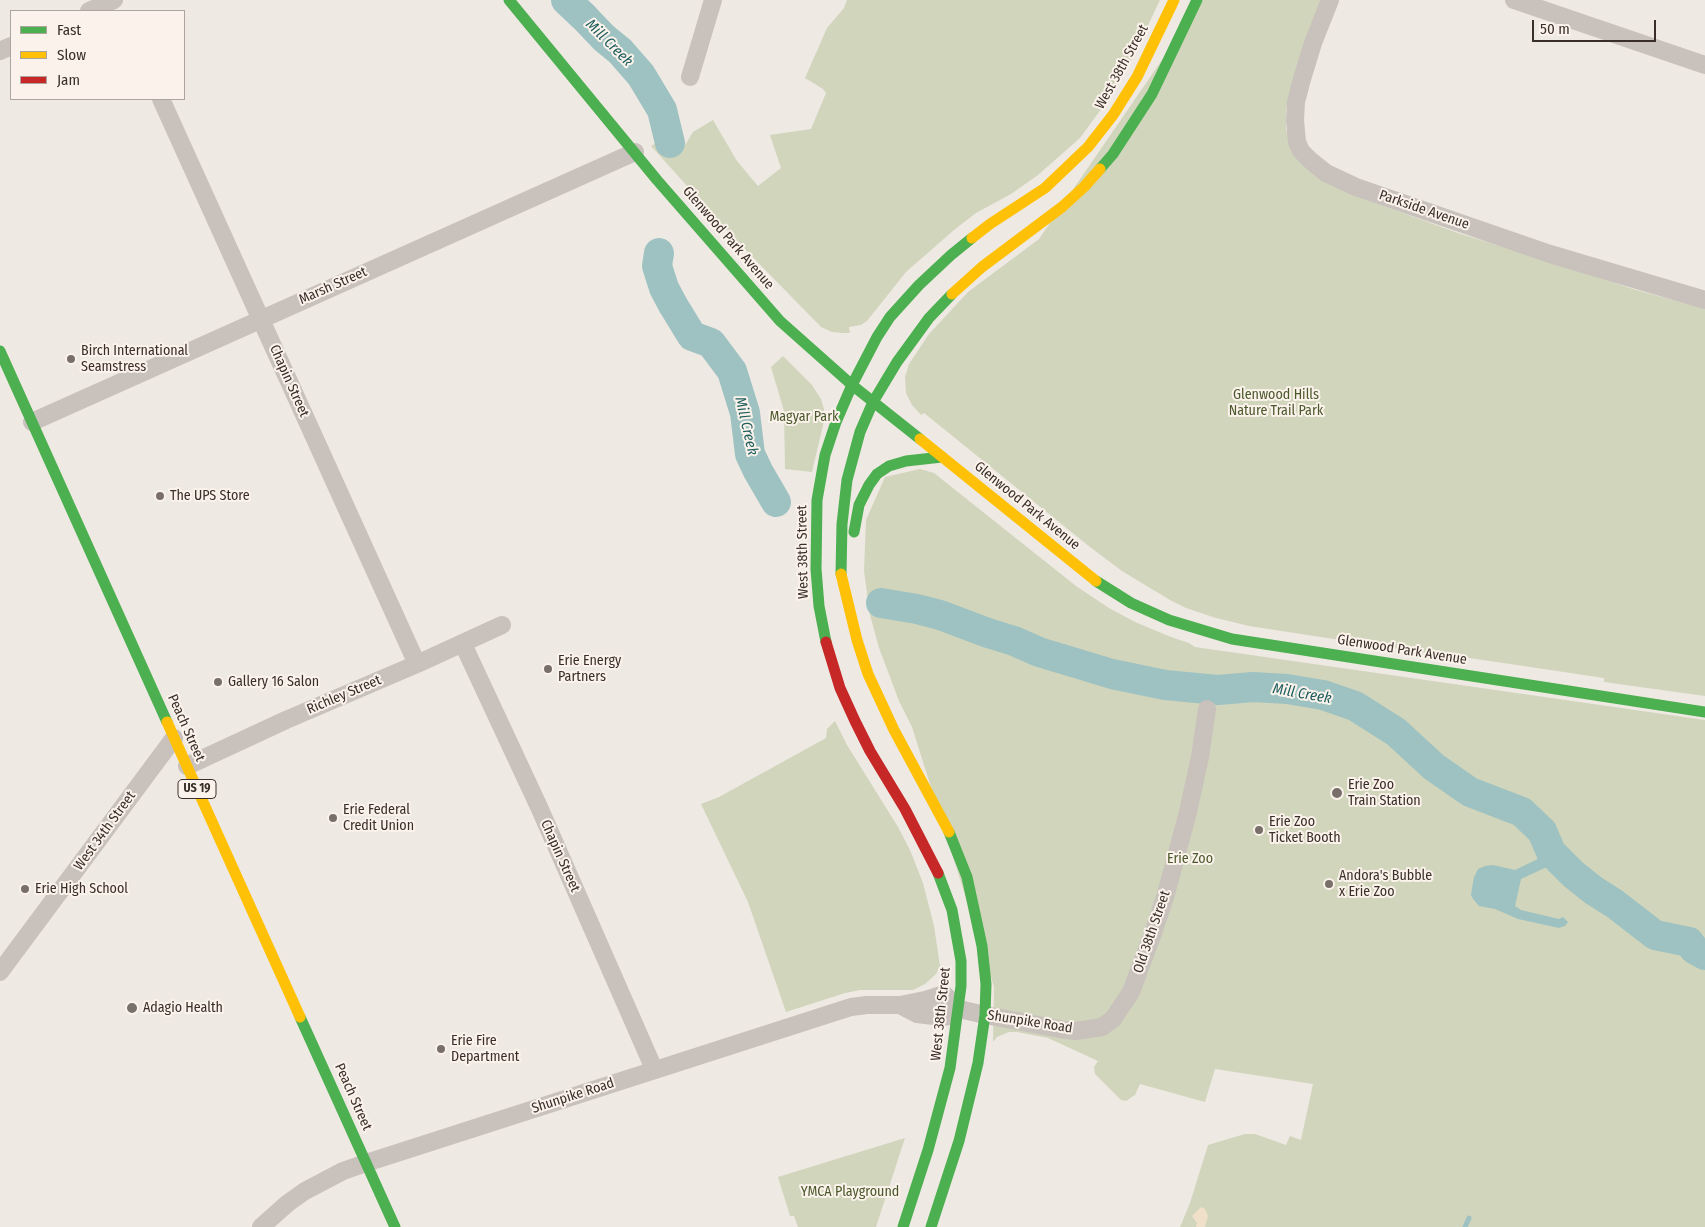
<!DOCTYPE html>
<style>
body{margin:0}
#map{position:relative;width:1705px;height:1227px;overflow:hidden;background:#efe9e3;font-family:"Fira Sans Condensed",sans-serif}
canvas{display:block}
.legend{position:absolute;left:10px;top:10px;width:175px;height:90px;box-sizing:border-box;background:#fbf3eb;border:1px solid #aea49d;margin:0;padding:6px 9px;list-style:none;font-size:15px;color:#3a2e29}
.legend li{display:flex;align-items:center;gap:10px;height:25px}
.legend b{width:25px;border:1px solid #aea49d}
.scale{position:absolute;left:1532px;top:20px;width:124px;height:22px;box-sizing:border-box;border:2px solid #3a2e29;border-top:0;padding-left:6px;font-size:15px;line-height:18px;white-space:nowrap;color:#3a2e29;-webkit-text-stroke:4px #fbf3eb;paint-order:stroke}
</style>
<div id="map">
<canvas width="1705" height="1227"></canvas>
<ul class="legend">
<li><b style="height:6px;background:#4caf50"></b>Fast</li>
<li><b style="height:6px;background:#ffc107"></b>Slow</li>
<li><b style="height:6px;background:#c62828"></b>Jam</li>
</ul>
<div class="scale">50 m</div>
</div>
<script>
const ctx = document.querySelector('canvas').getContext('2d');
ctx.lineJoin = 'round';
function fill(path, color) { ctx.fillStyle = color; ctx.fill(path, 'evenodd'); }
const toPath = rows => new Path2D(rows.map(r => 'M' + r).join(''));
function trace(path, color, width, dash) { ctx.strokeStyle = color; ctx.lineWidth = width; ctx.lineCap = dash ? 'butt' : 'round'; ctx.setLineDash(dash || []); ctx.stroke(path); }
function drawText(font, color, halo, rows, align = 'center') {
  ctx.font = font + ' "Fira Sans Condensed",sans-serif'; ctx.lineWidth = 4; ctx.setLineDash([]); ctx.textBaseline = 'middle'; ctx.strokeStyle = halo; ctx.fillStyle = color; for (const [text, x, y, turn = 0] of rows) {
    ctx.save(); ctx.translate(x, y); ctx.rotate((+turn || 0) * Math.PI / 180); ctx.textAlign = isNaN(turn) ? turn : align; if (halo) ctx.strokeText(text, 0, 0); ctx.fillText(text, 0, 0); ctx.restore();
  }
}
fill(toPath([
 [847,0,1160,0,1134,55,1113,93,1080,138,1038,175,1011,194,976,213,954,230,906,272,867,321,861,325,849,327,850,333,843,333,832,332,821,327,735,239,651,146,659,141,685,145,693,132,713,120,737,161,758,186,781,168,770,135,811,129,826,93,823,89,805,78,827,28,844,8],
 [1203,0,1322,0,1298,62,1286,110,1286,129,1293,148,1356,196,1461,234,1565,266,1633,289,1705,309,1705,696,1604,682,1604,678,1456,656,1425,653,1249,626,1216,618,1186,608,1170,600,1122,571,1090,547,924,413,921,415,912,405,906,393,905,377,909,364,929,334,968,292,1039,239],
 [783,356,812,385,821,399,824,409,824,421,812,472,785,469,784,411,771,367],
 [920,469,934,473,1076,586,1109,608,1135,622,1171,637,1189,643,1195,647,1705,720,1705,1227,1180,1227,1190,1203,1208,1145,1245,1134,1255,1134,1286,1145,1290,1136,1301,1140,1313,1084,1215,1069,1205,1102,1140,1084,1135,1095,1126,1101,1121,1100,1095,1074,1094,1067,1098,1061,1048,1038,1017,1032,1009,1032,997,1037,993,1042,994,987,912,727,899,701,879,648,870,615,864,571,866,520,885,477],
 [835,721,847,745,898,827,910,850,923,883,934,926,940,966,936,974,925,984,913,990,860,990,845,993,786,1012,748,902,701,804,719,797,826,738,827,729],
 [905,1138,876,1227,798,1227,794,1216,790,1216,778,1177]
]), '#d1d5bc');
fill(toPath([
 [1201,1207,1205,1209,1208,1216,1205,1227,1196,1227,1197,1223,1192,1216]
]), '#f0e0c9');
fill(toPath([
 [1540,858,1549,866,1521,879,1515,906,1521,910,1559,919,1563,917,1568,922,1565,926,1559,928,1518,919,1495,909,1479,906,1473,899,1471,895,1472,888,1474,877,1478,869,1485,866,1493,865,1515,870]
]), '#9ec2c1');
trace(toPath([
 [1465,1227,1469,1218]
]), '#9ec2c1', 5);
trace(toPath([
 [566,0,584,17,604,38,620,51,641,75,662,110,670,143],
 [659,253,657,266,664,288,673,305,692,336,711,343,732,371,745,413,750,454,758,471,776,502],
 [881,603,917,609,940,615,988,633,1014,641,1039,652,1112,674,1165,685,1218,690,1253,687,1287,689,1323,695,1355,706,1396,732,1434,767,1470,792,1522,812,1542,831,1551,852,1573,874,1593,890,1615,904,1655,935,1689,942,1694,949,1705,955]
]), '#9ec2c1', 30);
trace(toPath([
 [1330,0,1313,43,1302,79,1296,102,1295,120,1297,142,1301,151,1310,160,1326,173,1356,187,1550,254,1705,300],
 [1514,0,1705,65],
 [89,11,114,0],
 [0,51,11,46],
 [690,77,713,0],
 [161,99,417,664],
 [32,422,635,152],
 [463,644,539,807,654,1069],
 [187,766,286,720,417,664,502,625],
 [0,972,174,738],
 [900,1005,917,1014,942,1017,950,1016,959,1009],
 [261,1227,288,1203,305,1191,343,1171,366,1163,851,1007,867,1005,900,1005,925,1000,944,994,959,1009,985,1015,1065,1030,1076,1031,1102,1027,1113,1019,1131,992,1153,933,1166,894,1188,812,1200,757,1207,709]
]), '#c8c1bc', 18);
trace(toPath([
 [509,0,657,180,780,321,852,385,920,439],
 [1100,169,1113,154,1152,94,1197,0],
 [0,351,167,722],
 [854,532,859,505,869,485,877,474,889,466,906,461,942,457],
 [841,574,842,524,847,480,860,432,873,402,897,362,929,318,952,294],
 [1096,581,1131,603,1169,620,1232,639,1705,712],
 [826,642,819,606,816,569,817,500,825,455,836,422,852,385,877,337,890,317,919,285,951,255,972,238],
 [300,1017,395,1227],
 [903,1227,928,1150,950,1068,961,986,961,961,952,910,938,873],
 [931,1227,959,1141,978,1063,985,1015,986,984,982,946,967,877,949,832]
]), '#4caf50', 11);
trace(toPath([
 [972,238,990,224,1045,188,1088,147,1113,115,1137,77,1174,0],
 [952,294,982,267,1062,207,1084,187,1100,169],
 [920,439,1096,581],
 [841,574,857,640,868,674,894,730,949,832],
 [167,722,300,1017]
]), '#ffc107', 11);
trace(toPath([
 [826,642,840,688,855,721,870,751,905,809,938,873]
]), '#c62828', 11);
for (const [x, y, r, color] of [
 [71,359,5,"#796f6a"],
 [160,496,5,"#796f6a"],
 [548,669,5,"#796f6a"],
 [218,682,5,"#796f6a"],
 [1337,793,6,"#796f6a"],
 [333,818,5,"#796f6a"],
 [1259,830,5,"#796f6a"],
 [1329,884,5,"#796f6a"],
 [25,889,5,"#796f6a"],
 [132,1008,6,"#796f6a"],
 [441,1049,5,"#796f6a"]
]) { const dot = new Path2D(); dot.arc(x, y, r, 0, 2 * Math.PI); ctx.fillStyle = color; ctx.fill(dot); trace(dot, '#fbf3eb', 2); }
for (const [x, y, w] of [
 [197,789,38]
]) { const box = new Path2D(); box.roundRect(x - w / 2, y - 9.5, w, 19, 4); ctx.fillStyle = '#fbf3eb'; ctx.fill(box); trace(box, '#3a2e29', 1); }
drawText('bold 12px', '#3a2e29', null, [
 ["US 19",197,789]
]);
drawText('14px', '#3a2e29', '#fbf3eb', [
 ["West 38th Street",1122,67,-61],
 ["Parkside Avenue",1424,210,19],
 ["Glenwood Park Avenue",728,238,49],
 ["Marsh Street",333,286,-24],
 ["Chapin Street",289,381,66],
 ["Glenwood Park Avenue",1027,506,39],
 ["West 38th Street",803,552,-91],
 ["Glenwood Park Avenue",1402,650,9],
 ["Richley Street",344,695,-23],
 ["Peach Street",186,728,66],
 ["West 34th Street",105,831,-54],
 ["Chapin Street",560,856,66],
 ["Old 38th Street",1152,932,-71],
 ["West 38th Street",941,1014,-84],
 ["Shunpike Road",1030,1022,9],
 ["Shunpike Road",573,1096,-18],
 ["Peach Street",353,1097,66]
]);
drawText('14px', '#3a2e29', '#fbf3eb', [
 ["Birch International",81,351],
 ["Seamstress",81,367],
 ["The UPS Store",170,496],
 ["Erie Energy",558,661],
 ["Partners",558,677],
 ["Gallery 16 Salon",228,682],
 ["Erie Zoo",1348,785],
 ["Train Station",1348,801],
 ["Erie Federal",343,810],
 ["Credit Union",343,826],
 ["Erie Zoo",1269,822],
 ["Ticket Booth",1269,838],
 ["Andora's Bubble",1339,876],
 ["x Erie Zoo",1339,892],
 ["Erie High School",35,889],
 ["Adagio Health",143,1008],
 ["Erie Fire",451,1041],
 ["Department",451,1057]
], 'left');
drawText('14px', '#4b592c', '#fbf3eb', [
 ["Glenwood Hills",1276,395],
 ["Nature Trail Park",1276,411],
 ["Magyar Park",804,417],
 ["Erie Zoo",1190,859],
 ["YMCA Playground",850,1192]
]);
drawText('italic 15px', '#1d5d5e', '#fbf3eb', [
 ["Mill Creek",609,43,45],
 ["Mill Creek",746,426,77],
 ["Mill Creek",1302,694,10]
]);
</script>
